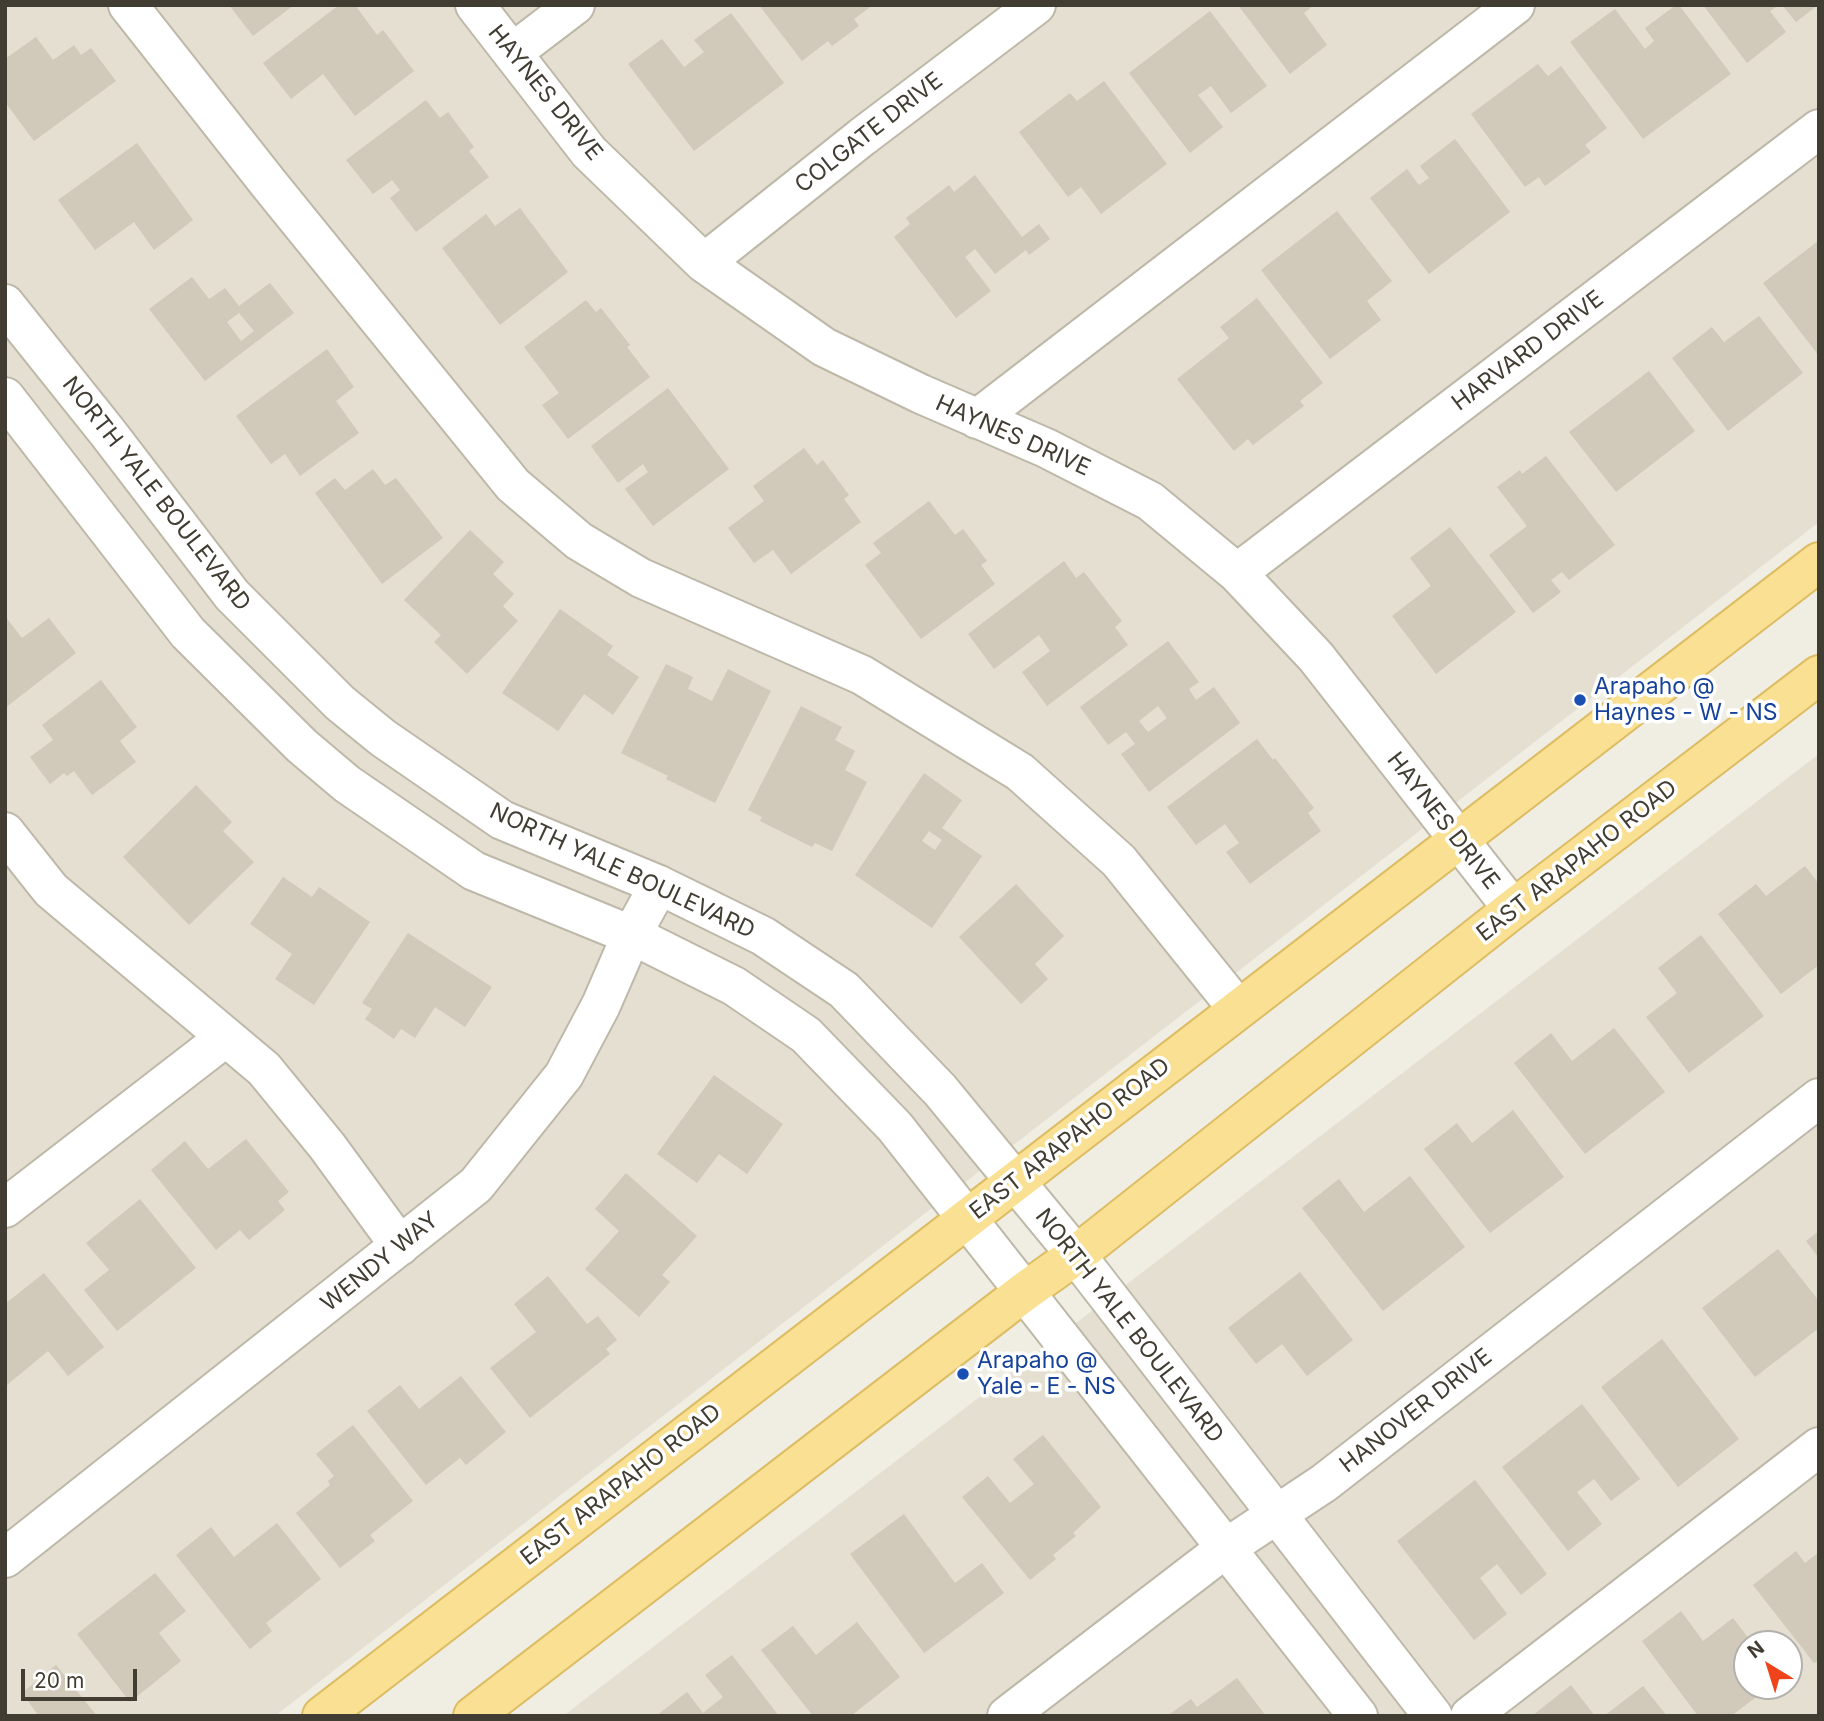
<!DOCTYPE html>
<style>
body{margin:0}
#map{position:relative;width:1824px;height:1721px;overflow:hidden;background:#f0ede3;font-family:Inter,sans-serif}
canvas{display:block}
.frame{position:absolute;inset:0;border:7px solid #423d33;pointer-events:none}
.north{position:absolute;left:1733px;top:1630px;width:70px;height:70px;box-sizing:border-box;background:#fff;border:2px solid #b3b1ad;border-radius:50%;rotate:322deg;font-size:19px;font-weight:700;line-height:28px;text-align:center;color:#423d33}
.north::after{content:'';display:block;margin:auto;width:24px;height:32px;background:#ef431b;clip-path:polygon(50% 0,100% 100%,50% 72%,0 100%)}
.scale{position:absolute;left:21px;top:1669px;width:116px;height:32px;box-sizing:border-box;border:4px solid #423d33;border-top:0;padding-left:9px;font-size:21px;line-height:24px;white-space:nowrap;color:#423d33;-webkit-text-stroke:5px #fff;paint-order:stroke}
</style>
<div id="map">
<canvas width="1824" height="1721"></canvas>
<div class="frame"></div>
<div class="north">N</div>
<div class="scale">20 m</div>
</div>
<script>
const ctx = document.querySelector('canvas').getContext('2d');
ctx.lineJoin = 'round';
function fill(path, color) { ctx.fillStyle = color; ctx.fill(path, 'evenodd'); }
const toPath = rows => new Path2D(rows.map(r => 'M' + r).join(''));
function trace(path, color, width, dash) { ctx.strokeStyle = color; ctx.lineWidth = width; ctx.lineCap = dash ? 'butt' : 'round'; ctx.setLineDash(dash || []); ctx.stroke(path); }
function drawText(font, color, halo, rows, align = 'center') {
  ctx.font = font + ' Inter,sans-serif'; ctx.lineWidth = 7; ctx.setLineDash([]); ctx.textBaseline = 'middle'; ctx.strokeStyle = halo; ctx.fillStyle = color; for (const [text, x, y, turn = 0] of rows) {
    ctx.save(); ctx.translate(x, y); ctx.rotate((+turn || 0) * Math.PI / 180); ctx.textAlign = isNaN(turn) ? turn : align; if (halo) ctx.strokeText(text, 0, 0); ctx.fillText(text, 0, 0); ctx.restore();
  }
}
fill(toPath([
 [5,5,1819,5,1819,522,275,1716,5,1716],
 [1819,754,1819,1716,563,1716],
 [1747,1644,1789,1644,1789,1686,1747,1686]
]), '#e4dfd1');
fill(toPath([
 [229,5,294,5,253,36],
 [339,5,355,5,377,35,383,30,414,71,355,116,323,74,291,99,263,63],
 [759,5,873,5,854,19,859,26,832,46,828,41,802,61],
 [1238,5,1314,5,1304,13,1327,45,1290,74],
 [1676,5,1679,5,1731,74,1643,139,1570,42,1615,9,1645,49,1654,41,1645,28],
 [1703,5,1779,5,1770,11,1786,32,1747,63],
 [1782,5,1818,5,1796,22],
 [1210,11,1267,86,1231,113,1211,86,1198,95,1223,127,1190,153,1129,73],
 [731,13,784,83,694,151,628,64,662,39,684,67,704,52,694,40],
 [36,37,53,60,74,45,81,55,91,48,116,81,34,141,5,102,5,59],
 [1538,64,1548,76,1561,66,1607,128,1585,145,1591,152,1545,186,1539,177,1525,187,1471,114],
 [1104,81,1167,164,1101,214,1081,187,1068,197,1019,132,1070,93,1077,101],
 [426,100,440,118,448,112,474,147,469,151,489,177,416,232,390,198,400,190,392,180,373,194,346,160],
 [1455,139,1510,212,1429,274,1370,198,1407,169,1419,185,1429,178,1420,166],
 [137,143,193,220,154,250,134,222,95,250,58,200],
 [975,175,1022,237,1039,224,1050,239,1029,255,1026,250,995,274,975,249,965,257,991,291,956,318,894,237,910,224,906,218,949,185,954,192],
 [520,208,568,272,500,325,442,248,486,214,495,226],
 [1337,211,1392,281,1367,301,1381,320,1330,359,1261,270],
 [1817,242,1819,243,1819,356,1763,283],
 [192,277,209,299,225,288,239,306,270,283,294,313,205,381,149,309],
 [239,313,254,331,241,341,227,322],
 [1257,298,1323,383,1300,401,1304,406,1253,445,1248,439,1234,451,1177,379,1229,338,1220,327],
 [586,300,596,312,601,308,630,345,627,347,650,377,568,439,542,405,559,393,524,347],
 [1759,316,1803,373,1728,431,1672,358,1712,327,1724,342],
 [327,349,354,387,336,401,359,433,300,476,285,454,271,464,236,416],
 [1649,371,1695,431,1616,492,1569,432],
 [668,388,729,469,653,526,625,489,648,472,643,464,618,483,591,446],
 [804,448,817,465,823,460,849,495,844,499,861,522,791,574,773,550,754,563,728,528,764,501,753,486],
 [1546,456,1615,545,1569,580,1562,572,1551,580,1561,592,1533,613,1489,555,1527,526,1497,487,1520,470,1522,474],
 [373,469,385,485,396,478,443,538,382,584,315,493,335,478,345,490],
 [929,501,955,535,963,529,987,561,981,565,995,584,921,639,865,565,881,553,873,543],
 [1450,527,1516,612,1436,674,1392,616,1431,586,1410,558],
 [470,530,504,562,493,574,514,594,503,606,518,621,467,674,434,642,441,635,404,600],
 [1064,561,1076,578,1084,572,1122,621,1115,627,1128,645,1047,706,1022,672,1050,651,1039,635,994,669,968,634],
 [560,609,613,646,607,655,639,677,613,715,584,694,558,731,502,693],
 [5,616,22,638,49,618,76,653,5,708],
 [1168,641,1199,682,1189,689,1196,700,1214,687,1240,723,1149,792,1121,754,1135,744,1126,732,1108,745,1080,707],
 [1158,706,1167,718,1148,732,1139,721],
 [666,664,693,677,688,689,712,701,728,669,771,691,715,803,666,779,668,776,621,753],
 [101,680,137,727,120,741,136,762,92,795,74,771,67,776,64,773,50,784,30,757,53,740,42,725],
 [801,706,842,727,835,740,855,751,845,770,867,782,832,851,815,843,812,847,760,821,762,817,748,810],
 [1257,739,1273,760,1275,758,1314,808,1308,813,1321,831,1250,884,1226,852,1239,843,1225,824,1196,845,1167,807],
 [924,773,962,800,942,828,982,856,932,928,855,875],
 [929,831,942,840,935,850,922,841],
 [196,785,232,822,223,831,254,862,189,925,123,857],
 [1805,866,1819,884,1819,965,1781,994,1718,914,1756,884,1766,896],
 [283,877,312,897,319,887,370,922,314,1005,275,979,292,954,250,924],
 [1016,884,1064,936,1035,964,1048,979,1021,1004,959,937],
 [408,933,492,987,465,1027,435,1007,415,1038,401,1029,394,1039,365,1019,372,1009,362,1003],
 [1701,935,1764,1016,1689,1073,1646,1017,1677,993,1658,968],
 [1614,1028,1665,1092,1585,1154,1514,1063,1551,1033,1572,1061],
 [714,1075,783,1124,747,1174,719,1154,697,1183,657,1154],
 [1513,1110,1564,1177,1490,1233,1424,1149,1457,1123,1472,1143],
 [246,1139,289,1192,278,1201,285,1210,249,1240,240,1230,216,1250,151,1170,185,1141,208,1169],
 [626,1173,697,1236,662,1275,670,1282,639,1317,585,1269,619,1231,595,1209],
 [1410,1176,1465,1247,1383,1311,1302,1208,1339,1179,1364,1212],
 [140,1199,196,1268,117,1331,84,1290,109,1270,86,1243],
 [1819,1231,1819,1258,1806,1241],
 [1778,1249,1819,1301,1819,1328,1755,1377,1702,1308],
 [1300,1272,1353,1340,1307,1376,1282,1344,1256,1364,1228,1328],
 [44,1273,104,1347,68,1376,48,1351,7,1385,5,1304],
 [548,1276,587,1324,598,1316,617,1340,606,1349,610,1354,530,1418,490,1368,536,1332,514,1304],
 [1662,1339,1739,1439,1678,1487,1601,1387],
 [461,1376,506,1432,466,1465,460,1458,426,1485,367,1411,400,1385,419,1409],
 [1582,1404,1640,1479,1611,1501,1594,1479,1577,1492,1602,1524,1568,1551,1502,1467],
 [353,1425,413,1501,370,1535,375,1541,340,1568,296,1513,330,1485,328,1481,334,1476,316,1454],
 [1043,1435,1101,1507,1073,1533,1076,1536,1053,1555,1056,1559,1030,1580,962,1497,988,1476,1010,1503,1034,1484,1013,1459],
 [1475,1480,1547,1574,1521,1595,1497,1564,1480,1578,1507,1614,1474,1640,1397,1541],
 [904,1514,955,1583,982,1563,1004,1593,924,1653,850,1554],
 [277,1523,321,1579,266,1623,272,1631,250,1649,176,1555,211,1527,234,1557],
 [1796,1551,1805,1563,1819,1552,1819,1660,1814,1663,1753,1585],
 [155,1573,186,1611,159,1633,181,1661,130,1702,77,1634],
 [1681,1611,1703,1641,1733,1618,1753,1644,1747,1644,1747,1686,1771,1686,1731,1716,1698,1716,1642,1641],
 [857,1622,900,1677,851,1716,813,1716,761,1650,793,1626,816,1655],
 [732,1655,779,1716,656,1716,687,1692,703,1713,723,1697,705,1675],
 [56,1665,97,1716,39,1716,22,1693],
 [1237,1678,1266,1716,1167,1716,1191,1699,1197,1707],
 [1571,1685,1595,1716,1532,1716],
 [1643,1686,1667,1716,1604,1716]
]), '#d1c9b9');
const minor = toPath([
 [128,5,269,184,513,485,579,541,641,578,862,675,1020,772,1119,861,1238,1009],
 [475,5,589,152,704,263,824,347,921,394,1046,448,1150,501,1237,573,1316,657,1513,909],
 [512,53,575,5],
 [704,263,862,137,1036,5],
 [5,304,108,433,232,595,340,703,383,738,502,820,659,885,763,936,844,990,940,1090,1076,1255,1433,1716],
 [5,397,188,633,302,746,347,784,474,871,636,937,734,986,806,1035,895,1127,1358,1716],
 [977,419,1515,5],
 [1237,573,1819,129],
 [5,832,51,890,264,1069,327,1146,400,1246],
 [5,1208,226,1037],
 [5,1558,476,1185,564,1075,601,1005,631,936,659,885],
 [1007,1716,1226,1548,1324,1483,1819,1098],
 [1470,1716,1819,1447]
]);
const major = toPath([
 [322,1716,1819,562],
 [473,1716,1024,1292,1076,1255,1513,909,1819,675]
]);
trace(minor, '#beb8a9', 42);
trace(major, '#ddbd64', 42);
trace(minor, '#fff', 38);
trace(major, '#f9e093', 38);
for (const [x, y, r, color] of [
 [1580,700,7,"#1a4fb4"],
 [963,1374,7,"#1a4fb4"]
]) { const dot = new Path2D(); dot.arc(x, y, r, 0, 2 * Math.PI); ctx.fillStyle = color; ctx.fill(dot); trace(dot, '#fff', 2.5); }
drawText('23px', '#423d33', '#fff', [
 ["HAYNES DRIVE",545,93,51],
 ["COLGATE DRIVE",869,133,-38],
 ["HARVARD DRIVE",1528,351,-37],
 ["HAYNES DRIVE",1013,436,24],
 ["NORTH YALE BOULEVARD",156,494,52],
 ["HAYNES DRIVE",1443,821,52],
 ["EAST ARAPAHO ROAD",1577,861,-38],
 ["NORTH YALE BOULEVARD",622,871,25],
 ["EAST ARAPAHO ROAD",1070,1139,-38],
 ["WENDY WAY",380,1262,-39],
 ["NORTH YALE BOULEVARD",1129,1326,52],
 ["HANOVER DRIVE",1416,1411,-38],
 ["EAST ARAPAHO ROAD",621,1485,-38]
]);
drawText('23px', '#164399', '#fff', [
 ["Arapaho @",1594,687],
 ["Haynes - W - NS",1594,713],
 ["Arapaho @",977,1361],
 ["Yale - E - NS",977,1387]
], 'left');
</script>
